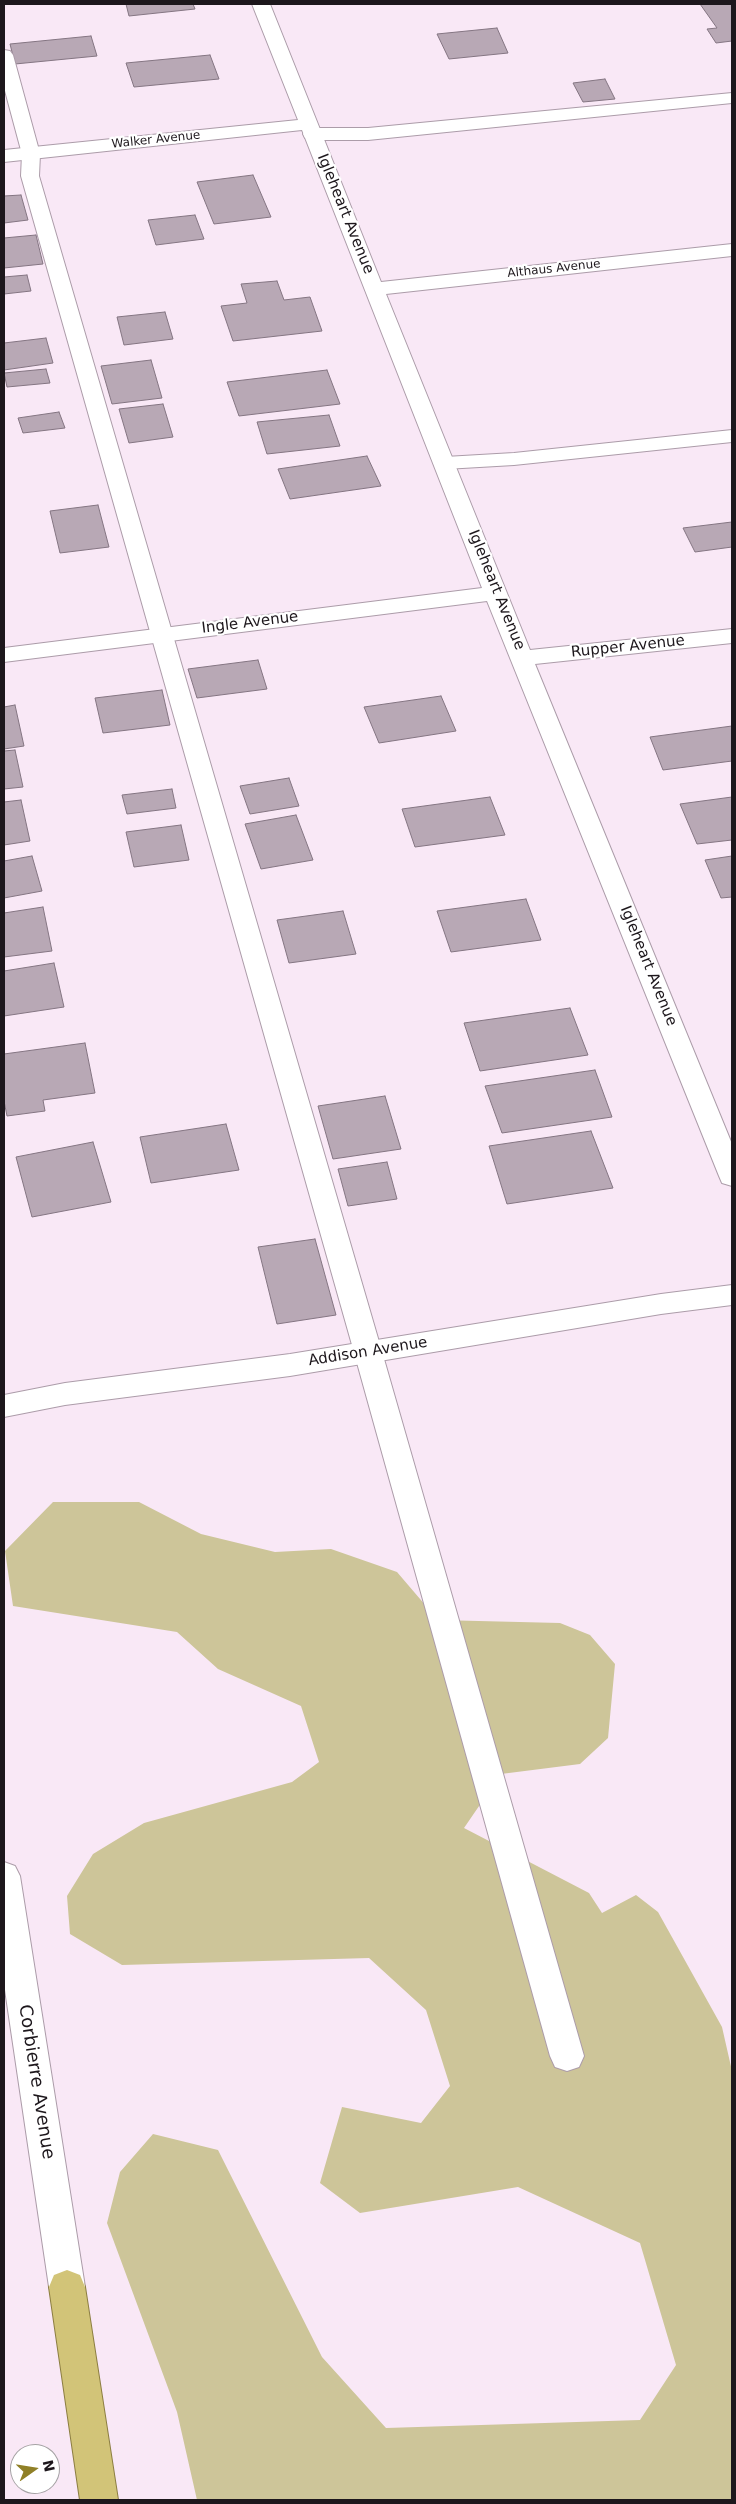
<!DOCTYPE html>
<style>
body{margin:0}
#map{position:relative;width:736px;height:2504px;overflow:hidden;background:#f9e8f6;font-family:"DejaVu Sans",sans-serif}
canvas{display:block}
.frame{position:absolute;inset:0;border:5px solid #1d171c;pointer-events:none}
.north{position:absolute;left:10px;top:2444px;width:50px;height:50px;box-sizing:border-box;background:#fff;border:1px solid #a5a2a4;border-radius:50%;rotate:77deg;font-size:14px;font-weight:700;line-height:20px;text-align:center;color:#1d171c}
.north::after{content:'';display:block;margin:auto;width:18px;height:22px;background:#908027;clip-path:polygon(50% 0,100% 100%,50% 72%,0 100%)}
</style>
<div id="map">
<canvas width="736" height="2504"></canvas>
<div class="frame"></div>
<div class="north">N</div>
</div>
<script>
const ctx = document.querySelector('canvas').getContext('2d');
ctx.lineJoin = 'round';
function fill(path, color) { ctx.fillStyle = color; ctx.fill(path, 'evenodd'); }
const toPath = rows => new Path2D(rows.map(r => 'M' + r).join(''));
function trace(path, color, width, dash) { ctx.strokeStyle = color; ctx.lineWidth = width; ctx.lineCap = dash ? 'butt' : 'round'; ctx.setLineDash(dash || []); ctx.stroke(path); }
function drawText(font, color, halo, rows, align = 'center') {
  ctx.font = font + ' "DejaVu Sans",sans-serif'; ctx.lineWidth = 4.5; ctx.setLineDash([]); ctx.textBaseline = 'middle'; ctx.strokeStyle = halo; ctx.fillStyle = color; for (const [text, x, y, turn = 0] of rows) {
    ctx.save(); ctx.translate(x, y); ctx.rotate((+turn || 0) * Math.PI / 180); ctx.textAlign = isNaN(turn) ? turn : align; if (halo) ctx.strokeText(text, 0, 0); ctx.fillText(text, 0, 0); ctx.restore();
  }
}
fill(toPath([
 [53,1502,139,1502,201,1534,275,1552,331,1549,397,1572,438,1620,560,1623,590,1635,615,1664,608,1738,580,1764,501,1774,464,1828,589,1893,602,1913,636,1895,658,1912,722,2027,732,2071,732,2500,197,2500,177,2412,107,2223,120,2172,153,2134,218,2150,322,2357,386,2428,640,2420,676,2365,640,2243,518,2187,360,2213,320,2183,342,2107,421,2123,450,2086,426,2010,369,1958,122,1965,70,1934,67,1896,93,1854,144,1823,292,1782,319,1762,301,1706,218,1669,177,1632,13,1606,5,1551]
]), '#cdc599');
const building = toPath([
 [126,4,193,4,195,9,129,16,126,4],
 [700,4,732,4,732,41,716,43,707,29,717,28,700,4],
 [497,28,508,53,449,59,437,34,497,28],
 [91,36,97,56,15,64,10,44,91,36],
 [210,55,219,79,134,87,126,63,210,55],
 [605,79,615,99,583,102,573,83,605,79],
 [253,175,271,217,214,224,197,182,253,175],
 [21,195,28,220,4,223,4,196,21,195],
 [195,215,204,239,156,245,148,220,195,215],
 [36,235,43,264,4,268,4,238,36,235],
 [27,275,31,291,4,294,4,277,27,275],
 [277,281,284,300,310,297,322,331,233,341,221,306,247,303,241,284,277,281],
 [165,312,173,339,124,345,117,317,165,312],
 [46,338,53,363,4,370,4,343,46,338],
 [151,360,162,398,112,404,101,366,151,360],
 [46,369,50,383,7,387,4,373,46,369],
 [327,370,340,404,239,416,227,382,327,370],
 [163,404,173,437,129,443,119,409,163,404],
 [59,412,65,428,23,433,18,418,59,412],
 [329,415,340,446,267,454,257,422,329,415],
 [367,456,381,486,290,499,278,469,367,456],
 [98,505,109,547,60,553,50,511,98,505],
 [732,522,732,547,695,552,683,528,732,522],
 [258,660,267,689,197,698,188,669,258,660],
 [162,690,170,725,103,733,95,698,162,690],
 [441,696,456,731,379,743,364,707,441,696],
 [15,705,24,746,4,749,4,707,15,705],
 [732,726,732,761,663,770,650,737,732,726],
 [15,750,23,787,4,789,4,751,15,750],
 [289,778,299,806,250,814,240,786,289,778],
 [172,789,176,808,127,814,122,795,172,789],
 [490,797,505,835,415,847,402,809,490,797],
 [732,797,732,840,697,844,680,804,732,797],
 [21,800,30,841,4,845,4,802,21,800],
 [296,815,313,860,261,869,245,824,296,815],
 [181,825,189,860,134,867,126,832,181,825],
 [32,856,42,891,4,898,4,861,32,856],
 [732,856,732,897,721,898,705,860,732,856],
 [526,899,541,940,451,952,437,911,526,899],
 [43,907,52,951,4,957,4,913,43,907],
 [343,911,356,954,289,963,277,920,343,911],
 [54,963,64,1007,4,1016,4,971,54,963],
 [570,1008,588,1055,480,1071,464,1023,570,1008],
 [85,1043,95,1093,43,1100,45,1111,7,1116,4,1101,4,1054,85,1043],
 [595,1070,612,1117,502,1133,485,1086,595,1070],
 [385,1096,401,1149,333,1159,318,1106,385,1096],
 [226,1124,239,1170,151,1183,140,1137,226,1124],
 [591,1131,613,1188,507,1204,489,1146,591,1131],
 [93,1142,111,1202,32,1217,16,1157,93,1142],
 [387,1162,397,1199,348,1206,338,1169,387,1162],
 [315,1239,336,1315,277,1324,258,1247,315,1239]
]);
fill(building, '#b8a8b5');
trace(building, '#847582', 1);
const service = toPath([
 [4,50,10,51,13,55,40,154,39,176,382,1352,584,2056,579,2067,567,2071,555,2067,550,2056,354,1352,21,176,22,154,4,87,4,50],
 [732,93,732,103,368,140,312,140,305,138,303,134,305,130,312,128,368,128,732,93],
 [732,430,732,442,514,465,445,469,438,467,434,463,438,459,445,457,514,453,732,430]
]);
const minor = toPath([
 [252,4,270,4,381,282,732,244,732,256,386,294,530,650,732,629,732,643,535,664,732,1144,732,1186,722,1183,719,1176,487,601,4,662,4,648,482,588,302,130,4,162,4,150,298,120,252,4],
 [732,1285,732,1305,661,1314,290,1376,65,1405,4,1417,4,1395,65,1383,290,1354,661,1294,732,1285],
 [4,1862,15,1866,20,1876,85,2287,80,2299,67,2304,54,2299,49,2287,4,1983,4,1862]
]);
const trunk = toPath([
 [67,2270,80,2275,85,2287,118,2500,80,2500,49,2287,54,2275,67,2270]
]);
trace(service, '#ac9ca9', 2);
trace(minor, '#ac9ca9', 2);
trace(trunk, '#8c7e42', 2);
fill(service, '#fff');
fill(minor, '#fff');
fill(trunk, '#d2c478');
drawText('12px', '#1d171c', '#fff', [
 ["Walker Avenue",156,140,-6],
 ["Althaus Avenue",554,269,-6]
]);
drawText('15px', '#1d171c', '#fff', [
 ["Igleheart Avenue",345,214,68],
 ["Igleheart Avenue",496,590,68],
 ["Ingle Avenue",250,623,-7],
 ["Rupper Avenue",628,647,-6],
 ["Igleheart Avenue",648,966,68],
 ["Addison Avenue",368,1352,-9]
]);
drawText('18px', '#1d171c', '#fff', [
 ["Corbierre Avenue",36,2082,81]
]);
</script>
